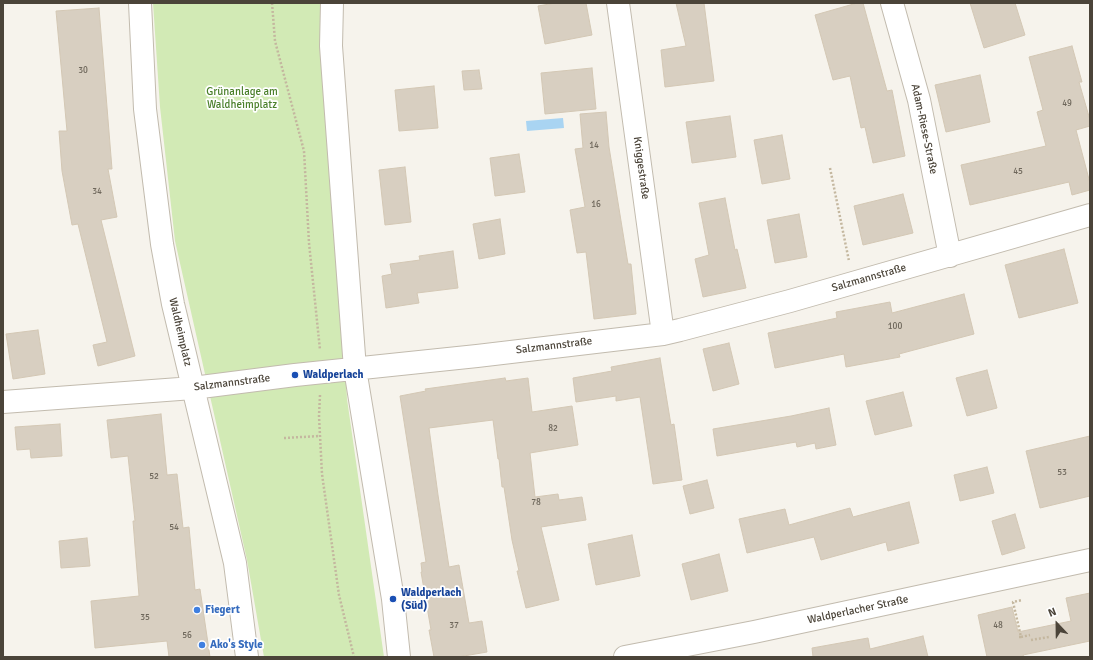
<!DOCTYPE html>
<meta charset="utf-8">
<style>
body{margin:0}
#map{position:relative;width:1093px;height:660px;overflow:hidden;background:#f6f3ec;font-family:Signika,sans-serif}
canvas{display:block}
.frame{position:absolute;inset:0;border:4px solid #4b4439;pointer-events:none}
.north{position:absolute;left:1037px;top:604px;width:40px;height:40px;-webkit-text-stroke:3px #fff;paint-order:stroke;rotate:338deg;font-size:11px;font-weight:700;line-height:16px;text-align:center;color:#4b4439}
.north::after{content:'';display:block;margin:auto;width:14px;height:18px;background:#4b4439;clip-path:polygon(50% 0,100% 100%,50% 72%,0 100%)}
</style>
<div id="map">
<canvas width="1093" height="660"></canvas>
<div class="frame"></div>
<div class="north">N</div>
</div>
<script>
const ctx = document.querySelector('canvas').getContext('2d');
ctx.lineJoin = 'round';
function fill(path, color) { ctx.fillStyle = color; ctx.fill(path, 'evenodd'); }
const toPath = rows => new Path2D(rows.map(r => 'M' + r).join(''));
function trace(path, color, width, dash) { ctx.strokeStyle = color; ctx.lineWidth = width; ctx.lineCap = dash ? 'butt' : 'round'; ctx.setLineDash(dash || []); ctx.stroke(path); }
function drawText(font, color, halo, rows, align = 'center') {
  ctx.font = font + ' Signika,sans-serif'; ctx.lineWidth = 3.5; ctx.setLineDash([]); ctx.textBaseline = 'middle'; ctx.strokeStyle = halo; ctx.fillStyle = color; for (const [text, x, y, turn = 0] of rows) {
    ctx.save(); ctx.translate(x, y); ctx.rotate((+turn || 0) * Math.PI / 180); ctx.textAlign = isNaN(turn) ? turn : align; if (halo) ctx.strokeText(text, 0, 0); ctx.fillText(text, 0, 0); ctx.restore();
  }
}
fill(toPath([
 [153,3,321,3,320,45,344,345,347,399,384,657,264,657,247,560,175,241,160,107]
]), '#d2eab5');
fill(toPath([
 [563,118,564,128,527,131,526,121]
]), '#a9d4f2');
const building = toPath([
 [555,3,586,3,592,35,545,44,538,6,555,3],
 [676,3,704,3,714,81,665,87,661,50,686,46,676,3],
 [857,3,863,3,887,91,892,90,905,156,873,163,865,127,861,128,850,76,833,80,815,15,857,3],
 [970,3,1015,3,1025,35,984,48,970,3],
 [99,8,112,169,108,169,117,217,101,220,135,356,98,366,93,345,107,342,78,224,72,225,62,171,59,131,67,131,56,11,99,8],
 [1072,46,1082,82,1079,82,1090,120,1090,126,1076,130,1090,183,1090,190,1072,195,1069,182,970,205,961,165,1046,146,1037,112,1043,110,1029,57,1072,46],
 [592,68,596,109,545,114,541,73,592,68],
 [479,70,482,89,464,90,462,71,479,70],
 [980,75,990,122,946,132,935,85,980,75],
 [434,86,438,128,399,131,395,90,434,86],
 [606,112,609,147,628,264,631,264,636,314,594,319,586,252,577,253,570,210,585,207,575,149,583,148,580,114,606,112],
 [730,116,736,157,692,163,686,122,730,116],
 [782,135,790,179,762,184,754,140,782,135],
 [519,154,525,192,495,196,490,158,519,154],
 [405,167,411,222,385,225,379,170,405,167],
 [903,194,913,233,863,245,854,206,903,194],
 [725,198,735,250,737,249,746,288,703,297,695,259,709,255,699,203,725,198],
 [799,214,807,257,775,263,767,220,799,214],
 [500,219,505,254,479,259,473,224,500,219],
 [1064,249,1078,303,1019,318,1005,265,1064,249],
 [453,251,458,288,417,293,419,303,386,308,382,276,392,274,390,264,420,260,419,256,453,251],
 [964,294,974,334,899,354,900,357,846,367,844,354,775,368,768,333,837,318,836,312,890,302,892,313,964,294],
 [38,330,45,374,13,379,6,334,38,330],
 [729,343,739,384,713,391,703,349,729,343],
 [660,358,671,425,674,424,682,480,653,484,640,397,616,401,616,396,576,402,573,378,612,371,611,367,660,358],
 [987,370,997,408,967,416,956,378,987,370],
 [505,378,506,381,528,378,532,412,572,406,578,445,530,453,535,497,558,494,559,500,582,497,586,520,541,527,559,600,526,608,517,571,519,571,512,540,504,487,502,487,499,459,498,459,493,420,429,428,438,495,449,567,459,565,469,623,482,621,487,652,458,657,434,657,429,630,431,630,421,572,422,572,421,563,426,562,400,396,426,391,425,389,505,378],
 [903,392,912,426,875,435,866,401,903,392],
 [829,408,836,445,816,449,815,443,797,447,796,442,717,456,713,429,791,416,829,408],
 [161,414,167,475,177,474,183,528,189,527,195,590,200,589,210,657,169,657,167,641,95,648,91,601,139,596,133,521,135,521,128,456,111,458,107,420,161,414],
 [60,424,62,456,31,458,30,449,17,450,15,427,60,424],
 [1090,436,1090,496,1040,508,1026,451,1090,436],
 [987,467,994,493,960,501,954,475,987,467],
 [707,480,714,508,690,514,683,486,707,480],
 [909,502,919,543,888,551,886,542,821,560,814,537,747,553,739,519,785,509,789,525,850,508,853,517,909,502],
 [1015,514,1025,548,1002,555,992,521,1015,514],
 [632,535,640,576,596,585,588,544,632,535],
 [87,538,90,566,61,568,59,541,87,538],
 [719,554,728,591,691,600,682,564,719,554],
 [1090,593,1090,641,1023,655,1024,657,987,657,978,615,1012,607,1018,632,1071,621,1066,598,1090,593],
 [923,636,928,657,813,657,812,648,868,638,870,649,923,636]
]);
fill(building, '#d8cfc1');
trace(building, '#d3c7b4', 1);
const minor = toPath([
 [140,3,145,109,162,244,173,304,235,563,247,657],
 [332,3,331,46,355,369,393,599,399,657],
 [618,3,663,334],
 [892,3,919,100,950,256],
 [3,402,193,388,295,375,477,356,663,334,680,330,790,301,1090,215],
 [625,657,754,632,1090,560]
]);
trace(minor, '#c2bbae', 24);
trace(toPath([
 [272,3,275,41,304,151,309,243,320,350],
 [830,168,849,261],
 [320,395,319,416,322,474,339,595,354,657],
 [284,438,320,436],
 [1019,637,1021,637,1013,602,1022,600],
 [1021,637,1030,635],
 [1031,640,1049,637]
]), '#c4b79f', 2.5, [2, 2]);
trace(minor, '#fff', 22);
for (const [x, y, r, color] of [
 [295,375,4,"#1a4fb4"],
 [393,599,4,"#1a4fb4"],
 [197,610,4,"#3f7fe0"],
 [202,645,4,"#3f7fe0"]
]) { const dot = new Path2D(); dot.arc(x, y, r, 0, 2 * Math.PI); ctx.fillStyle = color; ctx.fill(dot); trace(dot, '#fff', 1.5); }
drawText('9px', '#6e675b', null, [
 ["30",83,71],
 ["49",1067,104],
 ["14",594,146],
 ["45",1018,172],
 ["34",97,192],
 ["16",596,205],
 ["100",895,327],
 ["82",553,429],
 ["53",1062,473],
 ["52",154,477],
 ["78",536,503],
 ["54",174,528],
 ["35",145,618],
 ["37",454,626],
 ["48",998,626],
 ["56",187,636]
]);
drawText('11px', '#4a7f2a', '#fff', [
 ["Grünanlage am",242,92],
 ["Waldheimplatz",242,105]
]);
drawText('11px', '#4b4439', '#fff', [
 ["Adam-Riese-Straße",924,129,78],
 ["Kniggestraße",641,168,82],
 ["Salzmannstraße",869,278,-16],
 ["Waldheimplatz",180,332,77],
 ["Salzmannstraße",554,346,-7],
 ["Salzmannstraße",232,383,-7],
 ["Waldperlacher Straße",858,610,-12]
]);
drawText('bold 11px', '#164399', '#fff', [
 ["Waldperlach",303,375],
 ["Waldperlach",401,593],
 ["(Süd)",401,606]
], 'left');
drawText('bold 11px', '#366cbe', '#fff', [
 ["Fiegert",205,610],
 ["Ako's Style",210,645]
], 'left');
</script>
